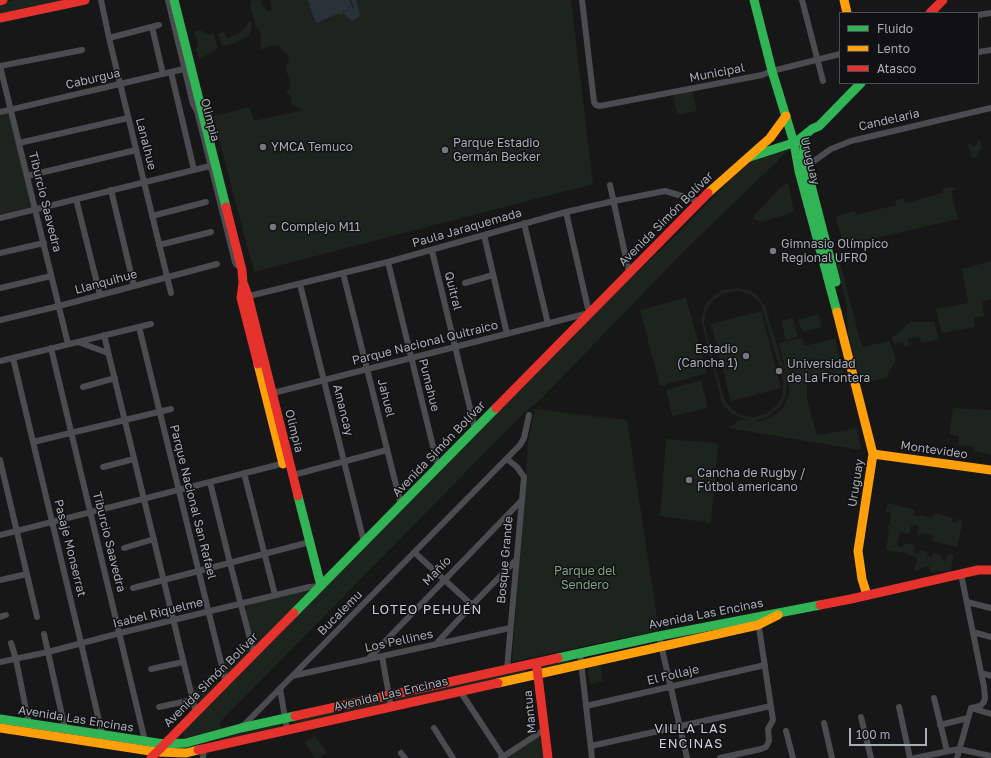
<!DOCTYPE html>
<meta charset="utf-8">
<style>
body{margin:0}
#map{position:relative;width:991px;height:758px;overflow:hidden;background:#171717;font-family:"Golos Text",sans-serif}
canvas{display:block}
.legend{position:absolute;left:839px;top:12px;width:140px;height:72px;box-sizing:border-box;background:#111113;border:1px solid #4d4f55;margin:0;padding:5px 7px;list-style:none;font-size:12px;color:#a8adb8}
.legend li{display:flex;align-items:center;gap:8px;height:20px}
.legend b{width:20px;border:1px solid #4d4f55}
.scale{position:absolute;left:849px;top:728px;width:78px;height:18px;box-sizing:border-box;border:2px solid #a8adb8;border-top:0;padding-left:5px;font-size:12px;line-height:14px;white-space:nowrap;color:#a8adb8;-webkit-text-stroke:3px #111113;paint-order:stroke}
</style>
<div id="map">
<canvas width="991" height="758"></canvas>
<ul class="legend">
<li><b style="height:5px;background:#30b455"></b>Fluido</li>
<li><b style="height:5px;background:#ff9f0a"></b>Lento</li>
<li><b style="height:5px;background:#e5322d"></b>Atasco</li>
</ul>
<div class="scale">100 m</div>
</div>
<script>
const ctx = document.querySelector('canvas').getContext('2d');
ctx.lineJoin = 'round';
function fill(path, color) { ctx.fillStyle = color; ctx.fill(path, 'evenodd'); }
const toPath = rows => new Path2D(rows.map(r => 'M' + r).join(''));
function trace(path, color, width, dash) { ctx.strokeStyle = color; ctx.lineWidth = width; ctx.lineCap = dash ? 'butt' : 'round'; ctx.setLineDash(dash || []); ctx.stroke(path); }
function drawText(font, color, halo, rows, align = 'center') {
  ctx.font = font + ' "Golos Text",sans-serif'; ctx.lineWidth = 3; ctx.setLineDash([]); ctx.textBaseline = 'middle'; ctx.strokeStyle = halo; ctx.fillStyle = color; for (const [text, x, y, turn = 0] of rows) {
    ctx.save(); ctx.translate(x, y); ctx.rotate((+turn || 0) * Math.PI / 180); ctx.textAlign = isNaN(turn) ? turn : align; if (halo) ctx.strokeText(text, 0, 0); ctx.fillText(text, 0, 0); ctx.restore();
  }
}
fill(toPath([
 [14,0,64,0,0,14,0,3],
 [252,0,261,0,261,4,268,11,272,11,270,0,571,0,593,184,254,272,213,116,250,107,254,121,303,110,292,105,291,96,286,93,291,86,288,75,285,69,288,61,289,55,285,53,279,46,272,45,260,50,261,38,260,32,255,25,250,5],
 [250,20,252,22,250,35,236,43,222,46,218,34,224,32,227,38,243,31],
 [200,30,209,35,213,33,218,48,202,58,199,59,196,50,198,46,194,32],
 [692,90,697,111,677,115,673,94],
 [9,113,32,207,0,215,0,115],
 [980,140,982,150,978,151,979,156,972,158,968,144,971,143,972,146,977,145,977,141],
 [787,150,789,150,685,250,541,399,524,413,219,723,223,730,186,739,184,738,182,733,593,314,677,234,741,169,751,162],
 [788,182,794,212,762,222,752,218,778,190],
 [950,187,953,187,955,190,951,191,958,219,863,241,863,246,848,249,844,247,837,222,836,218,837,216,855,211,856,215,896,205,895,201,902,199,904,199,905,203,943,193,943,188],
 [991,261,991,299,982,301,984,316,974,318,975,327,941,333,936,309,968,303,962,269],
 [840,263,862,347,890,341,896,360,886,378,861,383,848,334,847,308,837,264],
 [737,288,747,290,754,293,759,298,765,306,787,379,786,394,781,405,769,416,754,421,760,421,775,415,784,407,790,392,779,343,802,338,804,346,835,339,844,373,807,383,807,399,817,435,857,428,861,450,729,428,739,420,747,420,732,414,725,407,721,400,701,320,705,305,711,298,723,290],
 [737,291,750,294,761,304,783,380,783,393,778,404,767,413,755,417,744,416,739,414,732,409,726,402,723,395,704,323,705,313,713,300,724,293],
 [686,298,707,373,660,386,640,310],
 [761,311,781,388,731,401,711,324],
 [818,314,822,327,802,332,798,320],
 [793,318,798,337,786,340,781,321],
 [911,322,934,322,939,339,921,343,920,337,908,339,909,346,904,347,903,342,895,344,892,341,892,337,898,334,906,325],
 [701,380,708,408,672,416,666,390],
 [953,408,991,410,991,455,974,451,974,447,958,445,959,436,949,434],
 [535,409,627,420,659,630,512,662,528,442],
 [666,439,718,443,711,523,660,516],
 [888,503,915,510,914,515,920,517,921,515,932,518,934,513,953,518,952,522,956,523,957,519,963,521,957,547,932,541,933,536,921,533,920,535,917,535,919,526,912,524,909,534,900,532,897,546,903,548,905,543,915,545,913,552,918,554,920,550,928,552,927,556,932,557,933,552,942,555,941,560,946,561,948,554,954,555,950,571,930,572,929,566,914,571,918,558,905,553,889,551,886,549,889,532,887,530,888,526,891,523,890,520,891,513,885,511],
 [308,589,309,591,255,647,245,608,248,604],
 [248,648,251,651,227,675,225,675,222,659,235,655,236,658],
 [571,657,572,664,542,671,541,663],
 [600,665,603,681,590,684,588,668],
 [525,668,526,674,396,704,395,696],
 [219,678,218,687,198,704,194,687],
 [386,698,387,704,344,714,343,708],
 [336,710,337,715,293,724,292,718],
 [281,722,281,729,219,743,219,738],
 [315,736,327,753,319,758,315,758,305,742],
 [540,736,543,736,545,758,509,758,508,756]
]), '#1d241e');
fill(toPath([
 [307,0,349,0,353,9,354,7,351,0,356,0,360,16,352,21,343,13,346,10,342,12,342,14,341,15,340,13,316,23,309,5,311,4,311,3,309,4]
]), '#2a3239');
trace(toPath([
 [101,0,109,38,171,293],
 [168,0,193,104,197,111,235,262,237,265,241,266],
 [582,0,594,102,596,105,600,106,762,75,772,71,840,54],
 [802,0,823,81],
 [978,15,991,13],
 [152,27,163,74],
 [109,38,159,25],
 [978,52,991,50],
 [0,66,68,344],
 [0,66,82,50],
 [171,72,194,170],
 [0,112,188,68],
 [19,143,128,118],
 [804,168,831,149,851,141,991,108],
 [27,176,136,150],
 [610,185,629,272],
 [111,190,134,286],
 [76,199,100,295],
 [152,216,206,202],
 [0,218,214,165],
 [524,223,548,324],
 [484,235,507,334],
 [159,245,211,232],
 [432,251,475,429],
 [0,253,44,243],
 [388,262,438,467],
 [343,273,401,505],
 [465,283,493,275],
 [300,284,364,542],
 [0,288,51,276],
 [245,297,388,262,566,212,614,201,665,191,699,201],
 [0,320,59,306,217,264],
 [139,327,226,683],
 [104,335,196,713],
 [78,342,108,353],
 [51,348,145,741],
 [13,358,81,643,103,738],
 [0,361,151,324],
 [83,387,115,378],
 [269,394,589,313,566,212],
 [33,442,171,409],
 [0,460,37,617],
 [103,467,134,459],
 [244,473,275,595],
 [293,475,387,450],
 [210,482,230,563,254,654],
 [0,535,285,463],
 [124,548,154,539],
 [415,553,472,605],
 [961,574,984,687,985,698,984,702,980,706,971,708],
 [0,580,27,574],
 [133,588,310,542],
 [967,602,991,608],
 [0,617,6,615],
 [973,632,991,637],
 [44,634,65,729],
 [659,636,687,758],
 [11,643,16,659,29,725],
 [435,645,472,605,516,560],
 [580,653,592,758],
 [382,656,391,707],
 [368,659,522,500],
 [0,662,48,652,124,632,309,587,321,586],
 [151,669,183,662],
 [507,669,524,477,517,467,507,459],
 [982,673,991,676],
 [292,676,510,628],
 [280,688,287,730],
 [460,691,504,758],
 [934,698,947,751],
 [586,706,765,665],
 [159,707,192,700],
 [899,707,910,758],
 [971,708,991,714],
 [861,717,871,758],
 [824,723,832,758],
 [940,725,968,718],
 [242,727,520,445,524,438,529,415],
 [434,728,453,758],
 [786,731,793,758],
 [591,746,771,706],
 [401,753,405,758],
 [203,758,204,749],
 [501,758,544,730],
 [720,758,761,749,766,747,769,741,768,729,773,720,758,621],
 [915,758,959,749,991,756],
 [957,758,971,708]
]), '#4b4c50', 6);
trace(toPath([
 [174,0,226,207],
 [754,0,772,71,794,143,799,171,837,312],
 [805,136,804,145,806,166,836,282],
 [750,157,796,142,812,129,819,126,861,83],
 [298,496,321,586],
 [294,613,496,408],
 [558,658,659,636,820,605],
 [0,719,164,744,186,743,241,728,295,716]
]), '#30b455', 9);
trace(toPath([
 [844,0,847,13],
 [708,193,770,138,786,116],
 [837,312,873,454,858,551,862,579,867,595],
 [258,364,283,464],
 [873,454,991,470],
 [498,683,758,625,778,615],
 [0,728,157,752,186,753,198,750]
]), '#ff9f0a', 9);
trace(toPath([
 [0,1,3,0],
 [930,13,943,0],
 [0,18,85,0],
 [226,207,242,270,243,283,241,298,258,364],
 [244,285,248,296,298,496],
 [496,408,708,193],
 [820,605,851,599,978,570,991,570],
 [537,668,548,758],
 [295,716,558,658],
 [198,750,498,683],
 [151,758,294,613]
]), '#e5322d', 9);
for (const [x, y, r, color] of [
 [263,147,4,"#757880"],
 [445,150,4,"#757880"],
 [273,227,4,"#757880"],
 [773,251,4,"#757880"],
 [746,356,4,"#757880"],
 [779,371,4,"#757880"],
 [689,480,4,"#757880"]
]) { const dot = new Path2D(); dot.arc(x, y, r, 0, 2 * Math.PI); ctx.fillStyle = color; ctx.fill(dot); trace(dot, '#111113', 1.5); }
drawText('12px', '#a8adb8', '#111113', [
 ["Municipal",717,73,-11],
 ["Caburgua",93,79,-13],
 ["Olimpia",210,120,75],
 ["Candelaria",889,120,-13],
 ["Lanalhue",146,144,76],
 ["Uruguay",810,161,76],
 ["Tiburcio Saavedra",45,202,76],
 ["Avenida Simón Bolívar",666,219,-45],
 ["Paula Jaraquemada",467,228,-16],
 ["Llanquihue",106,282,-15],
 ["Quitral",453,291,76],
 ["Parque Nacional Quitraico",425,343,-14],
 ["Pumahue",429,385,76],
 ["Jahuel",386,398,76],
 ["Amancay",343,410,76],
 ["Olimpia",294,431,76],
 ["Avenida Simón Bolívar",439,449,-46],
 ["Montevideo",934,450,8],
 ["Uruguay",856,483,-81],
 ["Parque Nacional San Rafael",193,502,76],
 ["Tiburcio Saavedra",109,542,76],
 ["Pasaje Monserrat",70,548,76],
 ["Bosque Grande",505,560,-85],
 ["Mañío",437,571,-46],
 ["Isabel Riquelme",158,613,-14],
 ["Bucalemu",340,613,-45],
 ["Avenida Las Encinas",706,614,-11],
 ["Los Pellines",399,641,-12],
 ["El Follaje",673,675,-13],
 ["Avenida Simón Bolívar",211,680,-45],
 ["Avenida Las Encinas",391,694,-13],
 ["Mantua",530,712,-96],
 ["Avenida Las Encinas",76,719,9]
]);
drawText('12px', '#a8adb8', '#111113', [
 ["Parque Estadio",453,143],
 ["Germán Becker",453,157],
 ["YMCA Temuco",271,147],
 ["Complejo M11",281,227],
 ["Gimnasio Olímpico",781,244],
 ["Regional UFRO",781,258],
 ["Estadio",738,349,"right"],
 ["(Cancha 1)",738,363,"right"],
 ["Universidad",787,364],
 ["de La Frontera",787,378],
 ["Cancha de Rugby /",697,473],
 ["Fútbol americano",697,487]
], 'left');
drawText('12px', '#7fa381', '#111113', [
 ["Parque del",585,571],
 ["Sendero",585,585]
]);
ctx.letterSpacing = '1px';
drawText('13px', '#c9ccd4', '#111113', [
 ["LOTEO PEHUÉN",427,610],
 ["VILLA LAS",691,729],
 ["ENCINAS",691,744]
]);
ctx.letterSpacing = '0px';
</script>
